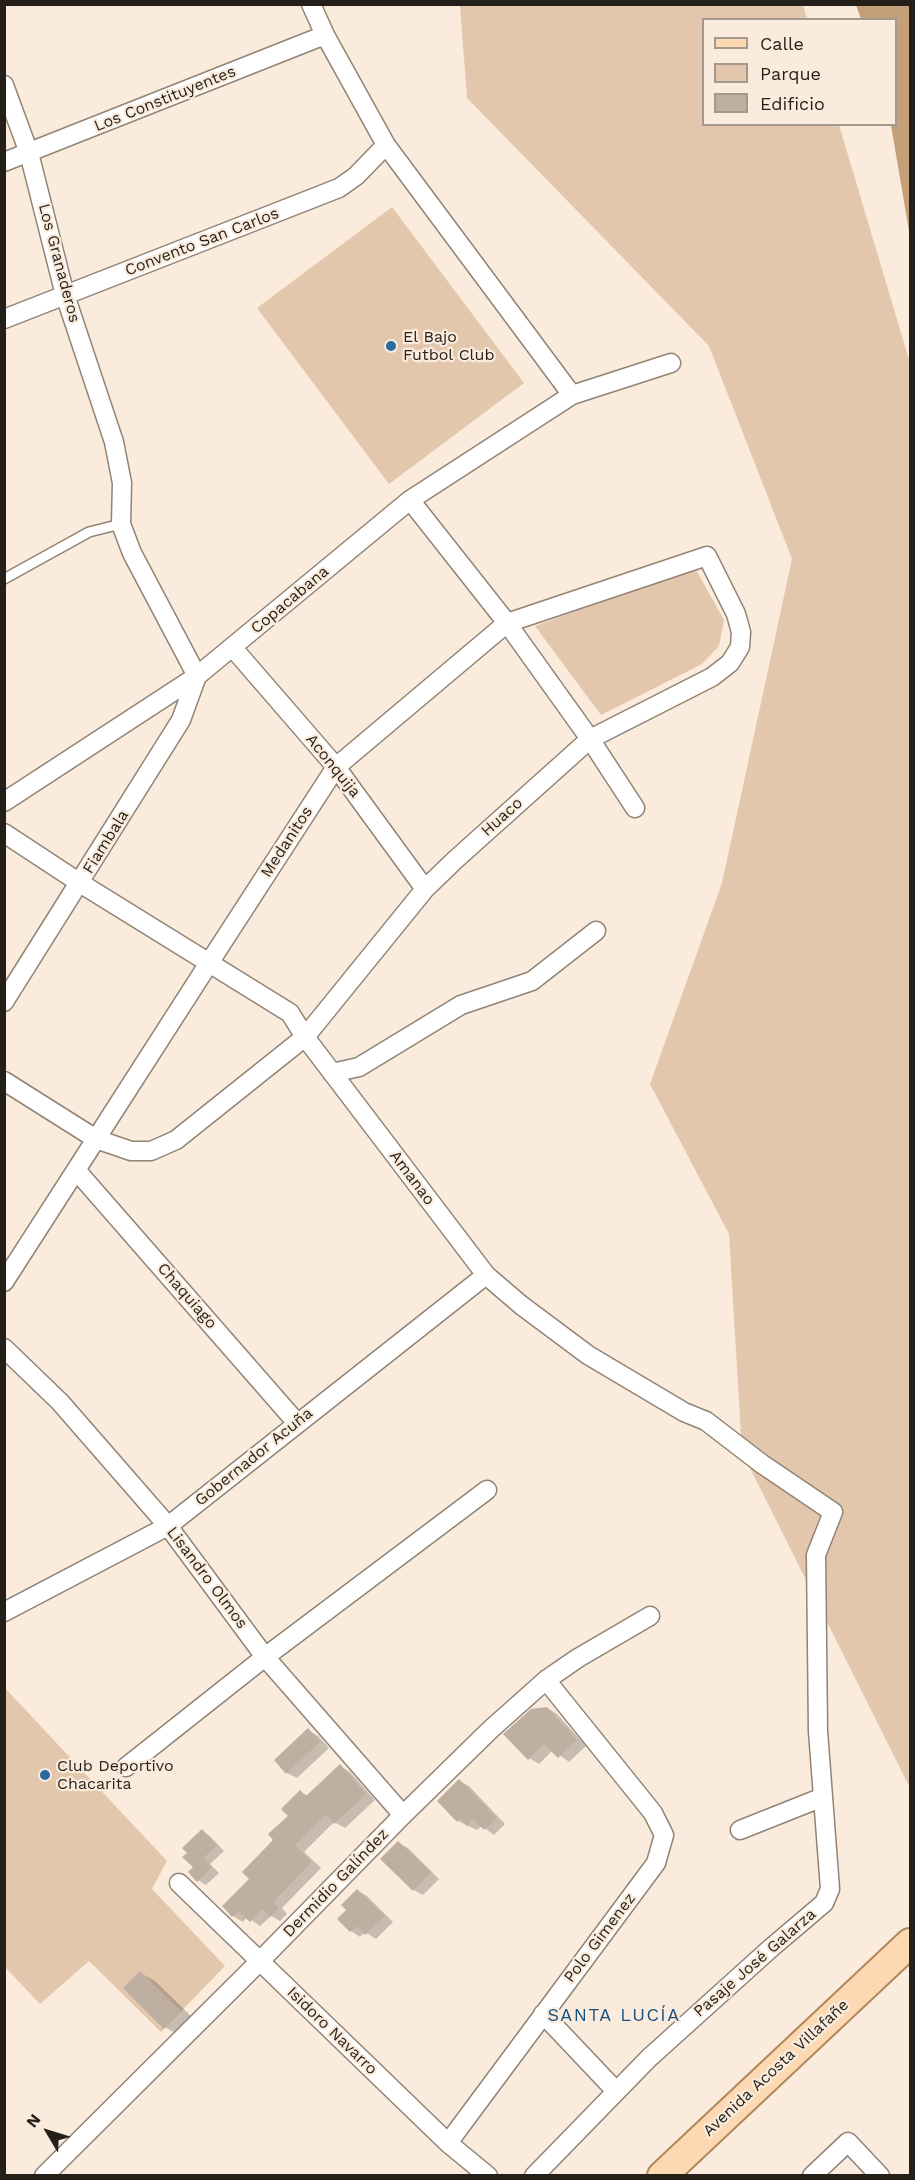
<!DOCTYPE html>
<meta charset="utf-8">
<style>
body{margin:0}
#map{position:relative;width:915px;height:2180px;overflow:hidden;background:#faebdc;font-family:"Work Sans",sans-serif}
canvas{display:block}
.frame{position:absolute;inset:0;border:6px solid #241f19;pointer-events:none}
.legend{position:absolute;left:702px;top:18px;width:195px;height:108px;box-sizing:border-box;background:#faebdc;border:2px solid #a4998e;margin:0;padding:8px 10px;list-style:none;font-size:18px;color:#241f19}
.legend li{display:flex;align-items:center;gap:12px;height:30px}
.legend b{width:30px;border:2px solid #a4998e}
.north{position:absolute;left:18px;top:2102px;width:60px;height:60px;-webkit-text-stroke:4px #faebdc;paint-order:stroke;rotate:308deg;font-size:16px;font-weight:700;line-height:24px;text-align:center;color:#241f19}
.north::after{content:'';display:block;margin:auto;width:21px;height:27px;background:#241f19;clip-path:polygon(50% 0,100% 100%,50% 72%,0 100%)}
</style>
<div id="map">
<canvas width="915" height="2180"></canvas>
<div class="frame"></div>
<ul class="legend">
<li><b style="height:8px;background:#fcd9b2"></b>Calle</li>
<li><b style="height:16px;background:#e3c7ac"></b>Parque</li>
<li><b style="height:16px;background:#beafa1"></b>Edificio</li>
</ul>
<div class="north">N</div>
</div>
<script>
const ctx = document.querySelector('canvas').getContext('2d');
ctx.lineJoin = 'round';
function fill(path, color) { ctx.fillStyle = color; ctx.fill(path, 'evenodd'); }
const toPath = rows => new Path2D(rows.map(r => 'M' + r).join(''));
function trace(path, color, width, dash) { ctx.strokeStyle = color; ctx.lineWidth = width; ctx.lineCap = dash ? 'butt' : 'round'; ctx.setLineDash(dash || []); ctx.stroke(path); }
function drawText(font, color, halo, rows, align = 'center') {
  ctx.font = font + ' "Work Sans",sans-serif'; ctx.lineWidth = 4.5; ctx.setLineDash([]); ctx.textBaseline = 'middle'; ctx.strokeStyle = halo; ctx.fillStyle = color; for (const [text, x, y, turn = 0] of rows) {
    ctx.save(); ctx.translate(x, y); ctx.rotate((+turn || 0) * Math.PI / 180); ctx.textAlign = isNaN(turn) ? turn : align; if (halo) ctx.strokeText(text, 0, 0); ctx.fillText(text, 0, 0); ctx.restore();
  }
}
fill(toPath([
 [460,5,803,5,807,19,704,20,704,124,839,125,910,363,910,1788,742,1452,729,1234,650,1084,722,883,792,559,709,346,467,98],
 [392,207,524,383,389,484,257,308],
 [695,568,724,620,719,646,702,664,601,715,535,626],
 [5,1688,167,1861,152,1889,225,1966,161,2032,89,1961,40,2004,5,1967]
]), '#e3c7ac');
fill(toPath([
 [856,5,910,5,910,237,891,125,896,124,896,20,861,19]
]), '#c59f78');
fill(toPath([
 [547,1708,557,1714,586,1746,569,1762,553,1750,539,1764,529,1758],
 [308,1730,318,1736,329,1748,297,1778,287,1773],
 [340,1766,350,1772,375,1800,345,1828,334,1822,304,1852,321,1868,282,1908,287,1914,280,1921,271,1916,260,1926,247,1917,243,1922,233,1916,224,1906,251,1879,290,1816,300,1792,308,1796],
 [460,1781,469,1786,505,1824,494,1835,482,1826,477,1830,458,1821],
 [202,1831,210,1836,224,1851,210,1864,219,1873,206,1885,198,1880,195,1867],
 [398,1843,408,1848,439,1879,423,1895,414,1890],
 [358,1891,367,1896,393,1922,376,1939,365,1932,360,1937,351,1931,348,1910],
 [140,1973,155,1981,195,2020,180,2036,165,2027]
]), '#0003');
fill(toPath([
 [547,1707,577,1740,558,1758,544,1744,528,1760,503,1734,531,1709],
 [308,1728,320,1742,286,1774,274,1760],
 [340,1764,366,1794,334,1824,326,1815,295,1845,312,1862,273,1902,279,1907,270,1917,262,1909,250,1922,238,1911,232,1917,222,1906,249,1879,242,1872,273,1840,268,1834,288,1816,281,1809,300,1790,306,1796],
 [459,1779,497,1818,484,1830,473,1819,467,1826,460,1819,457,1822,437,1801],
 [202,1829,217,1846,203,1858,212,1867,197,1882,188,1872,193,1867,182,1857,187,1853,182,1848],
 [398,1841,431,1872,413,1891,380,1859],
 [357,1889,385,1916,365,1935,357,1926,350,1932,337,1919,346,1910,341,1905],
 [140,1971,181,2011,164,2029,123,1988]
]), '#beafa1');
const service = toPath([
 [4,579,89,532,121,524]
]);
const minor = toPath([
 [311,4,325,35,386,145,572,395],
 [4,85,29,153,65,295,114,442,122,483,121,524,132,553,197,676,181,720,4,1002],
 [4,162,325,35],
 [4,319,339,188,356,176,386,145],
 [410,500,507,623,590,739,635,808],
 [233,648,336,767,425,889],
 [4,802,197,676,410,500,572,395,671,363],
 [4,833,80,883,290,1013,305,1037,486,1275,521,1305,588,1355,684,1412,706,1421,762,1464,833,1512,816,1555,818,1731,830,1889,824,1903,771,1948,649,2058,534,2176],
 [332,1073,359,1067,461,1005,532,981,596,931],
 [4,1081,96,1139,131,1151,151,1151,176,1140,305,1037,425,889,455,860,590,739,712,677,730,663,740,647,741,632,736,614,707,556,507,623,336,767,209,963,96,1139,4,1282],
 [76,1170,297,1423],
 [4,1348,60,1402,168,1526,265,1657,403,1815],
 [4,1612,168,1526,486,1275],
 [126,1767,265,1657,487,1490],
 [740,1830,823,1797],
 [179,1883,448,2143,488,2176],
 [543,2014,615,2090],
 [448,2143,656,1863,664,1835,653,1813,546,1680],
 [44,2176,259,1962,403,1815,491,1729,546,1680,578,1658,650,1616],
 [812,2176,848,2142,880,2176]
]);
const primary = toPath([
 [662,2176,910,1943]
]);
trace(service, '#918375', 12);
trace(minor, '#918375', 21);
trace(primary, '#af875b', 32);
trace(service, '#fff', 9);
trace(minor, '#fff', 18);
trace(primary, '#fcd9b2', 28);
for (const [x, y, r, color] of [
 [391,346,6,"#2a6aa1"],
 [45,1775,6,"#2a6aa1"]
]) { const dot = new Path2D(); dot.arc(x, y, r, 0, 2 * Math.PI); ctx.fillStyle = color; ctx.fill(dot); trace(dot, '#faebdc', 2); }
drawText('16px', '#241f19', '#faebdc', [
 ["Los Constituyentes",165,99,-22],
 ["Convento San Carlos",202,242,-21],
 ["Los Granaderos",59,263,75],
 ["Copacabana",290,600,-40],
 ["Aconquija",333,766,51],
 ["Huaco",502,817,-42],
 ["Fiambala",106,842,-58],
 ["Medanitos",287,842,-57],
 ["Amanao",412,1178,53],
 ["Chaquiago",187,1296,49],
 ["Gobernador Acuña",254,1457,-39],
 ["Lisandro Olmos",207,1578,53],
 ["Dermidio Galíndez",336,1883,-46],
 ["Polo Gimenez",600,1938,-53],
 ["Pasaje José Galarza",755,1963,-41],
 ["Isidoro Navarro",332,2031,44],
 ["Avenida Acosta Villafañe",776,2068,-43]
]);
drawText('16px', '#241f19', '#faebdc', [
 ["El Bajo",403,337],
 ["Futbol Club",403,355],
 ["Club Deportivo",57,1766],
 ["Chacarita",57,1784]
], 'left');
ctx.letterSpacing = '1.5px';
drawText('18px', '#145181', '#faebdc', [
 ["SANTA LUCÍA",614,2016]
]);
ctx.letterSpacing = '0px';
</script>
